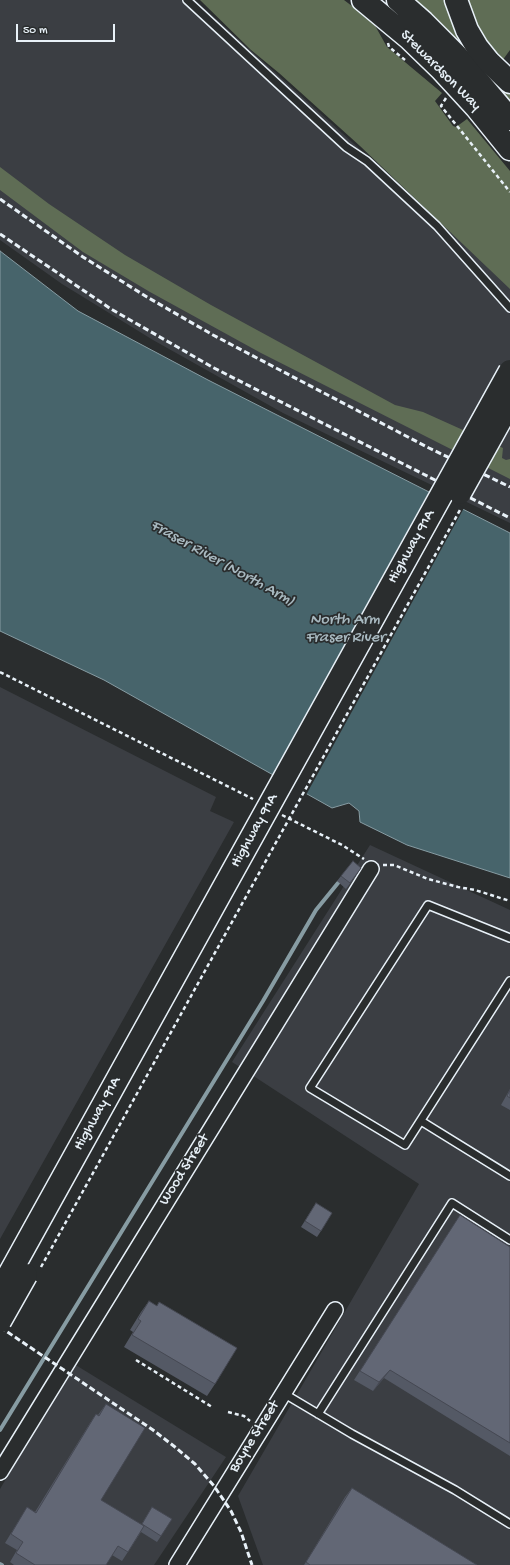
<!DOCTYPE html>
<style>
body{margin:0}
#map{position:relative;width:510px;height:1565px;overflow:hidden;background:#2a2d2e;font-family:"Gochi Hand",sans-serif}
canvas{display:block}
.scale{position:absolute;left:16px;top:24px;width:99px;height:18px;box-sizing:border-box;border:2px solid #e8f1f8;border-top:0;padding-left:5px;font-size:12px;line-height:14px;white-space:nowrap;color:#e8f1f8;-webkit-text-stroke:3px #2a2d2e;paint-order:stroke}
</style>
<div id="map">
<canvas width="510" height="1565"></canvas>
<div class="scale">50 m</div>
</div>
<script>
const ctx = document.querySelector('canvas').getContext('2d');
ctx.lineJoin = 'round';
function fill(path, color) { ctx.fillStyle = color; ctx.fill(path, 'evenodd'); }
const toPath = rows => new Path2D(rows.map(r => 'M' + r).join(''));
function trace(path, color, width, dash) { ctx.strokeStyle = color; ctx.lineWidth = width; ctx.lineCap = dash ? 'butt' : 'round'; ctx.setLineDash(dash || []); ctx.stroke(path); }
function drawText(font, color, halo, rows, align = 'center') {
  ctx.font = font + ' "Gochi Hand",sans-serif'; ctx.lineWidth = 3.5; ctx.setLineDash([]); ctx.textBaseline = 'middle'; ctx.strokeStyle = halo; ctx.fillStyle = color; for (const [text, x, y, turn = 0] of rows) {
    ctx.save(); ctx.translate(x, y); ctx.rotate((+turn || 0) * Math.PI / 180); ctx.textAlign = isNaN(turn) ? turn : align; if (halo) ctx.strokeText(text, 0, 0); ctx.fillText(text, 0, 0); ctx.restore();
  }
}
fill(toPath([
 [0,0,195,0,510,285,510,523,283,413,153,340,62,284,0,240],
 [0,687,216,797,210,811,234,822,0,1239],
 [370,845,510,910,510,1565,263,1565,238,1496,419,1184,232,1062],
 [74,1364,226,1457,154,1565,0,1565,0,1489]
]), '#3b3e43');
fill(toPath([
 [200,0,344,0,373,22,387,47,442,93,435,101,453,126,456,127,467,119,510,171,510,289,360,146,279,73,251,50],
 [412,0,448,0,493,78,510,94,510,105],
 [467,0,510,0,510,50,502,61,489,46,479,31],
 [0,167,49,204,125,255,211,305,395,405,423,412,503,448,502,458,506,460,510,459,510,479,261,353,150,292,83,252,0,190]
]), '#5f6d55');
const water = toPath([
 [0,251,78,311,208,380,510,533,510,878,407,845,360,822,359,811,349,803,332,808,104,680,0,631,0,251]
]);
fill(water, '#47646b');
trace(water, '#879ca3', 1);
fill(toPath([
 [430,490,464,508,306,795,272,776]
]), '#2a2d2e');
trace(toPath([
 [0,1430,263,1001,316,910,338,883],
 [0,1564,2,1565]
]), '#879ca3', 4);
const service = toPath([
 [187,0,346,147,367,161,437,226,510,308],
 [510,938,428,905,310,1088,405,1145,510,981],
 [421,1121,510,1176],
 [283,1393,352,1434,455,1490,510,1524],
 [318,1414,452,1203,510,1240]
]);
const minor = toPath([
 [0,1472,371,869],
 [177,1565,335,1310]
]);
const primary = toPath([
 [363,0,410,39,441,69,476,107,510,149],
 [398,0,423,22,457,56,510,119]
]);
const motorway = toPath([
 [456,0,467,30,477,47,489,62,510,82]
]);
trace(service, '#e8f1f8', 10);
trace(minor, '#e8f1f8', 18);
trace(primary, '#e8f1f8', 25);
trace(motorway, '#e8f1f8', 25);
trace(toPath([
 [388,43,389,47,405,60],
 [446,98,441,106,510,192],
 [0,672,253,799],
 [282,815,342,845,364,859],
 [383,865,394,865,428,879,458,887,475,890,510,901],
 [136,1360,212,1407],
 [228,1412,244,1416,250,1421]
]), '#e8f1f8', 2.5, [4, 3]);
trace(service, '#2a2d2e', 7);
trace(minor, '#2a2d2e', 15);
trace(primary, '#2a2d2e', 22);
trace(motorway, '#2a2d2e', 22);
trace(toPath([
 [0,199,83,257,147,297,213,335,429,448,510,487],
 [0,234,111,309,214,368,510,518],
 [0,1327,153,1430,175,1447,195,1464,214,1486,231,1511,241,1532,252,1565]
]), '#e8f1f8', 3, [6, 3]);
const motorwayBridge = toPath([
 [460,493,510,403],
 [0,1291,510,371],
 [0,1321,26,1275]
]);
trace(motorwayBridge, '#e8f1f8', 25, []);
trace(toPath([
 [41,1267,460,510]
]), '#e8f1f8', 2.5, [4, 3]);
trace(motorwayBridge, '#2a2d2e', 22);
fill(toPath([
 [357,874,346,889,337,881,341,876],
 [510,1089,510,1110,501,1105],
 [316,1203,321,1231,317,1237,301,1227],
 [460,1215,510,1247,510,1456,384,1378,373,1391,354,1380],
 [149,1301,215,1384,207,1396,124,1347,133,1332,130,1330,141,1312],
 [106,1404,101,1500,141,1525,152,1507,161,1536,157,1542,141,1532,122,1561,112,1555,106,1565,14,1565,10,1562,17,1550,5,1543,27,1507,35,1512,90,1423,96,1414,98,1415],
 [352,1488,477,1565,304,1565,345,1497]
]), '#545965');
fill(toPath([
 [390,1370,384,1378,373,1391,379,1382]
]), '#454852');
const building = toPath([
 [353,861,361,868,350,883,341,876,353,861],
 [510,1090,510,1098,507,1096,510,1090],
 [316,1203,332,1213,321,1231,305,1221,316,1203],
 [460,1215,510,1247,510,1443,390,1370,379,1382,360,1371,460,1215],
 [149,1301,157,1306,159,1302,237,1348,215,1384,132,1335,141,1321,138,1319,149,1301],
 [106,1404,145,1428,101,1500,144,1526,128,1552,118,1546,106,1565,35,1565,16,1553,23,1542,11,1534,27,1507,36,1513,96,1414,99,1416,106,1404],
 [352,1488,477,1565,310,1565,306,1562,352,1488],
 [152,1507,172,1519,161,1536,142,1524,152,1507]
]);
fill(building, '#626775');
trace(building, '#454852', 1);
drawText('15px', '#e8f1f8', '#2a2d2e', [
 ["Stewardson Way",440,71,45],
 ["Highway 91A",412,547,-61],
 ["Highway 91A",255,831,-61],
 ["Highway 91A",98,1114,-61],
 ["Wood Street",185,1170,-58],
 ["Boyne Street",255,1437,-58]
]);
drawText('italic 16px', '#a8b9c0', '#2a2d2e', [
 ["Fraser River (North Arm)",222,564,29],
 ["North Arm",345,621],
 ["Fraser River",345,639]
]);
</script>
